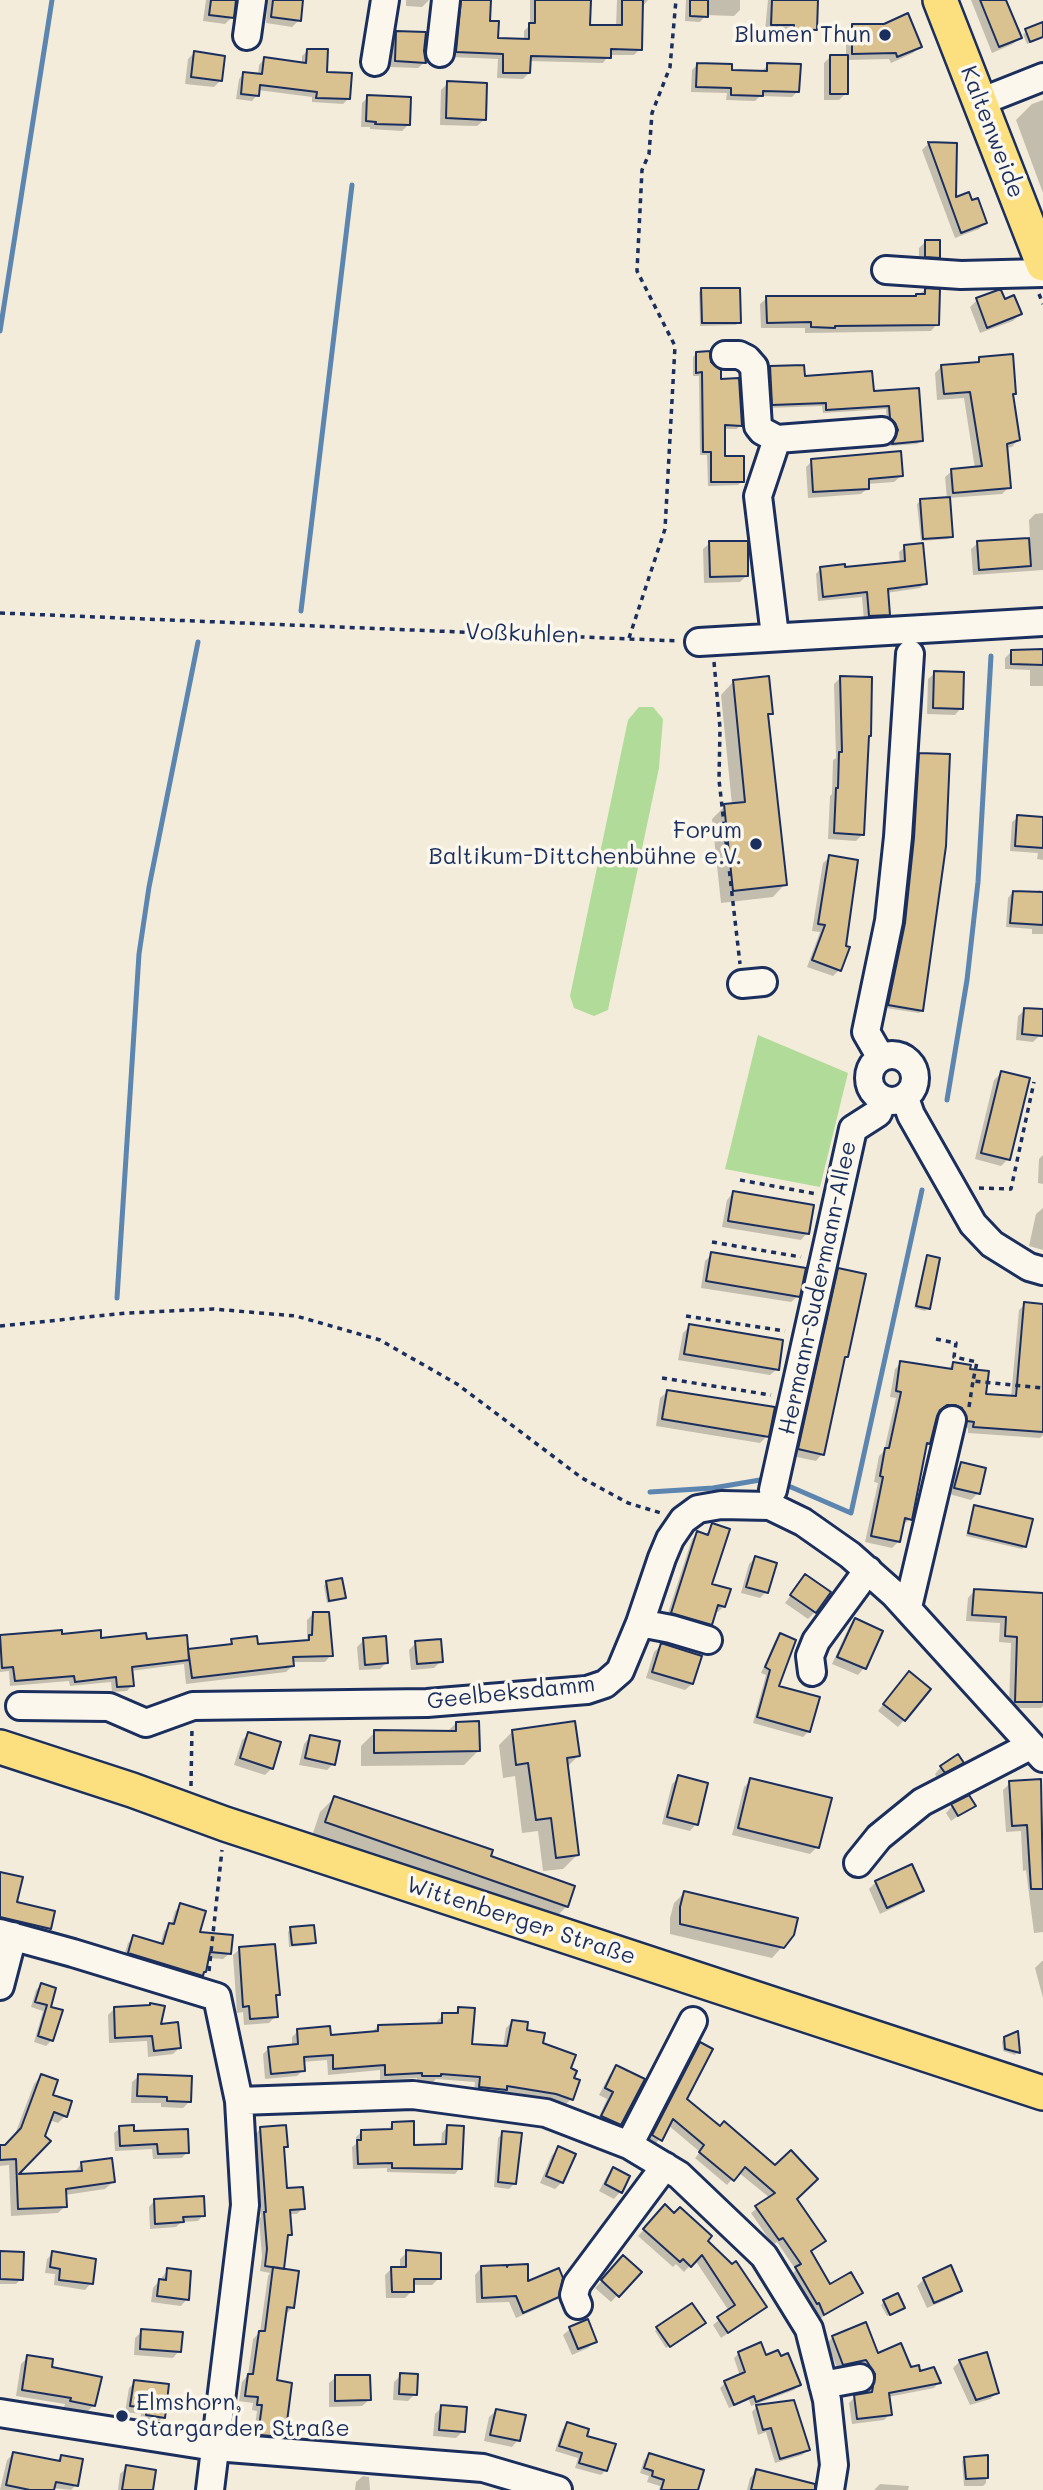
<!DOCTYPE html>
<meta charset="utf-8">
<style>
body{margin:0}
canvas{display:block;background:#f4ecda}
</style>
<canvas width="1043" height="2490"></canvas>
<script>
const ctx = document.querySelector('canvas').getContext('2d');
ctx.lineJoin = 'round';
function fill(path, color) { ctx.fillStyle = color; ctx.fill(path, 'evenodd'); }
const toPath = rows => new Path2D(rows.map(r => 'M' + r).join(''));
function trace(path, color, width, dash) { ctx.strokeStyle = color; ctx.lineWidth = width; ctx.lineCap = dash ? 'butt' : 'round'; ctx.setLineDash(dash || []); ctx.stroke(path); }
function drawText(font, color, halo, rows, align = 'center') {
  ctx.font = font + ' Mali,sans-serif'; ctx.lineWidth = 7; ctx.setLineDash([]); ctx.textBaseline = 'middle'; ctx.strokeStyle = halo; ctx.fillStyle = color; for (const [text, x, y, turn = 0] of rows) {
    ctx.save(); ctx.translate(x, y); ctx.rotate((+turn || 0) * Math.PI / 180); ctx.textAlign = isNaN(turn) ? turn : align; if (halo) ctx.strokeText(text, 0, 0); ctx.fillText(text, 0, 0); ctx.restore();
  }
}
fill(toPath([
 [639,707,653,707,663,719,659,768,608,1010,594,1016,574,1008,570,996,628,720],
 [758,1035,848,1073,820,1187,725,1169]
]), '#b1db98');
fill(toPath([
 [206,0,235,0,232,17,225,24,203,21],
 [268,0,301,0,299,20,292,27,266,23],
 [399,0,429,0,422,7,406,6,406,0],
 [455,0,489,0,488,23,496,40,524,40,524,31,530,25,530,0,589,0,589,26,616,27,617,0,648,0,642,7,640,49,634,55,609,55,603,63,529,61,529,73,523,79,497,78,498,59,451,57],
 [686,0,740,0,740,10,734,16,706,15,700,22,685,21],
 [768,0,816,0,815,29,808,36,788,35,788,31,765,31],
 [971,0,1005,0,1020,37,1013,44,992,53],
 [1043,24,1043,38,1027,44,1023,34],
 [853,25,920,46,913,53,891,63,889,59,846,60,846,93,839,100,824,100,824,63,831,56,846,56,846,32],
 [397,32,423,51,425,62,418,68,389,67,390,39],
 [308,50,349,98,343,104,312,102,312,97,258,90,257,95,252,101,236,99,239,79,244,73,258,75,259,65,264,59,302,64,302,56],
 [195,52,221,80,214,87,185,84,188,59],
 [698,64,730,71,762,71,768,65,798,91,792,97,760,96,755,101,726,100,727,93,691,92,692,70],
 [448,83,484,120,477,126,440,125,441,90],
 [368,97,408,125,402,131,370,129,370,127,361,127,362,103],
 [1043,100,1043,193,1016,120,1032,104],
 [928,144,956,145,954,200,985,223,979,229,955,238,922,150],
 [925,242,938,257,932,264,919,263,919,248],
 [702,290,739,322,736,325,700,326,699,292],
 [925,290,937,324,931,331,805,333,805,328,761,328,760,304,767,298,914,297],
 [1000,292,1004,301,1020,314,1013,321,980,333,970,307,977,300],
 [697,353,709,363,740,425,737,429,723,429,724,458,742,481,738,485,708,486,707,455,700,455,699,376,693,376,693,357],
 [980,359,1014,393,1012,396,1018,440,1012,447,1006,448,1009,487,1002,494,948,498,951,536,948,539,921,541,917,504,920,501,947,499,945,477,952,471,975,469,964,398,937,400,935,373,942,366,974,364],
 [770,368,872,393,918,390,921,441,917,444,890,446,895,435,892,427,887,422,886,409,823,413,822,406,769,408,767,372],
 [812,461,901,476,894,482,867,484,868,488,861,494,808,498,806,467],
 [1043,513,1043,570,973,575,971,549,978,543,1030,539,1029,520,1035,514],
 [710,543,747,575,740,582,704,583,703,549],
 [905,547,925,583,920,588,886,593,888,614,883,620,864,621,862,597,818,601,816,574,821,568,844,569,900,564,899,552],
 [1043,651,1043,686,1030,686,1030,670,1005,669,1005,658,1011,652],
 [935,673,961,708,955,715,927,714,928,679],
 [841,677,869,736,867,738,863,834,856,841,828,839,830,796,832,794,833,760,836,758,834,684],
 [733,682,771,713,767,717,785,884,773,897,721,903,712,819,725,806,732,805,721,695],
 [920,755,922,1011,919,1013,886,1008,902,927,912,842,917,757],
 [1018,817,1043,818,1043,860,1037,859,1038,853,1010,851,1012,822],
 [830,857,839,970,833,976,807,967,820,932,812,931,823,863],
 [1039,890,1043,891,1043,934,1032,934,1032,929,1006,927,1008,898,1013,892,1036,894],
 [1025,1010,1043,1011,1040,1035,1033,1042,1016,1040,1018,1016],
 [1001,1073,1008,1159,1001,1166,975,1159,994,1080],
 [1043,1155,1043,1184,1038,1183,1039,1159],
 [733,1193,807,1233,801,1240,722,1227,727,1200],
 [1043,1208,1043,1250,1029,1246,1036,1214],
 [712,1254,798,1296,791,1302,701,1288,705,1261],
 [928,1257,928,1308,925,1311,914,1308,925,1260],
 [839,1270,847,1356,842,1361,822,1454,816,1461,792,1456,832,1277],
 [1025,1304,1043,1305,1043,1435,1040,1438,968,1433,968,1428,961,1426,948,1410,937,1412,929,1443,924,1448,911,1519,902,1525,899,1541,892,1548,865,1542,878,1483,874,1482,879,1456,884,1451,896,1398,890,1397,895,1369,901,1363,947,1370,954,1363,968,1371,984,1395,1011,1397,1019,1310],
 [690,1326,777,1369,770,1375,678,1360,683,1333],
 [667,1392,767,1436,760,1443,656,1426,660,1398],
 [961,1464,978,1493,971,1500,949,1494,955,1471],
 [975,1507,1025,1546,1022,1549,966,1536,972,1510],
 [712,1525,709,1585,724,1606,718,1612,715,1611,711,1624,705,1630,666,1619,692,1539,698,1533,705,1536],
 [755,1558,766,1592,760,1598,741,1593,749,1564],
 [805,1576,815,1612,808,1619,785,1603],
 [326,1583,344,1597,341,1600,327,1603,324,1586],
 [974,1591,1043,1595,1043,1706,1041,1708,1009,1708,1011,1643,999,1642,1000,1623,966,1621,968,1598],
 [313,1614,331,1655,325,1662,292,1662,292,1666,286,1672,186,1684,184,1664,131,1671,132,1685,127,1691,112,1692,111,1682,70,1686,69,1681,10,1686,9,1671,0,1672,0,1637,60,1632,61,1636,145,1641,187,1652,189,1650,227,1646,232,1641,256,1646,304,1642,307,1640,307,1620],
 [855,1620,881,1632,864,1668,858,1675,832,1664,849,1627],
 [780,1635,776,1687,809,1731,803,1737,753,1723,766,1675,761,1673,775,1641],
 [364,1640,387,1662,380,1669,359,1670,357,1647],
 [416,1643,441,1661,434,1668,411,1670,409,1650],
 [661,1645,692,1684,685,1690,646,1678,654,1652],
 [902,1680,904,1720,898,1727,878,1711],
 [456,1723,478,1751,464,1765,361,1766,361,1746,375,1732,447,1732],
 [513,1731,578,1756,566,1768,577,1855,563,1869,543,1871,538,1831,522,1833,515,1776,503,1778,499,1745],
 [249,1734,272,1768,265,1775,234,1765,242,1740],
 [310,1737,333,1764,327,1770,299,1765,304,1744],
 [962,1762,955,1769,937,1778,935,1774,941,1767],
 [679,1777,696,1824,690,1831,662,1824,672,1784],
 [751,1780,817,1847,810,1854,732,1835,744,1787],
 [1040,1781,1043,1825,1043,1932,1034,1933,1026,1870,1023,1871,1021,1831,1006,1832,1003,1790,1010,1783],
 [334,1798,489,1857,567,1906,553,1920,312,1836,320,1812],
 [973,1805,951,1821,946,1813,952,1806],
 [0,1874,15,1904,49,1928,43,1934,2,1924,5,1908,0,1907],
 [876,1882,922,1890,916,1897,880,1914,869,1889],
 [684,1893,782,1947,772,1958,670,1934,670,1918,674,1903],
 [181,1905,198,1933,229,1954,223,1959,207,1958,205,1972,196,1981,123,1959,128,1943,134,1937,160,1945,164,1931,171,1925,175,1911],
 [291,1929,314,1942,311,1945,289,1947,288,1932],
 [240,1949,278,1994,274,1997,276,2016,269,2023,244,2025,243,2012,237,2013,233,1955],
 [1042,1961,1043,1961,1043,1998,1035,1968],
 [41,1985,48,2008,52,2040,46,2046,34,2042,43,2011,31,2007,36,1990],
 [114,2009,159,2026,179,2048,173,2054,148,2057,147,2041,109,2043,108,2015],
 [459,2009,470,2046,503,2048,506,2028,512,2022,525,2031,568,2069,572,2079,578,2081,571,2099,565,2105,549,2099,503,2092,499,2095,474,2093,475,2082,436,2079,433,2082,417,2081,417,2078,380,2080,380,2070,328,2075,327,2060,302,2062,303,2070,297,2076,265,2079,263,2054,269,2048,292,2046,292,2037,298,2031,329,2037,372,2032,378,2026,437,2025,437,2021,443,2015,452,2015],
 [1005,2038,1018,2052,1015,2055,1003,2051,1002,2041],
 [700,2044,685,2100,795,2199,824,2241,810,2252,830,2287,861,2292,818,2320,813,2307,811,2309,791,2275,796,2270,777,2242,773,2245,751,2213,770,2198,738,2172,727,2185,695,2158,700,2152,668,2125,655,2145,647,2142,694,2050],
 [616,2068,620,2124,613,2131,596,2123,607,2099,599,2095,610,2074],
 [41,2076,51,2096,65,2116,58,2123,49,2120,43,2137,48,2141,15,2176,74,2173,81,2164,113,2182,105,2189,65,2195,65,2206,58,2213,11,2216,9,2165,0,2166,0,2152,14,2137,34,2084],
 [139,2076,189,2102,183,2108,161,2107,161,2103,131,2103,132,2082],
 [393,2123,413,2146,441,2146,442,2133,447,2127,460,2168,455,2174,387,2172,387,2168,353,2169,352,2147,356,2144,356,2137,361,2132,387,2131],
 [120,2128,133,2132,187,2152,182,2158,153,2159,152,2149,115,2151,114,2133],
 [260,2129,286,2146,282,2149,285,2190,303,2208,297,2214,289,2214,290,2234,286,2238,282,2268,292,2308,286,2314,275,2382,284,2436,277,2442,253,2440,257,2411,252,2410,253,2403,239,2401,242,2382,248,2375,253,2339,260,2332,268,2276,270,2273,260,2271,262,2256,259,2219,261,2217,255,2135],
 [503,2133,514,2184,509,2189,494,2187,498,2138],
 [559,2148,562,2182,555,2189,540,2183,552,2155],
 [614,2169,620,2192,614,2199,599,2191,607,2176],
 [154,2201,203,2215,198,2221,181,2222,176,2227,150,2229,149,2207],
 [659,2213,705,2241,758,2313,721,2338,713,2325,729,2311,695,2260,684,2272,676,2264,673,2267,638,2236],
 [407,2252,439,2278,432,2285,412,2285,412,2291,405,2298,386,2298,385,2275,392,2268,400,2268,400,2259],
 [0,2253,21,2279,16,2284,0,2284],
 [53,2253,91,2283,85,2290,54,2285,55,2274,45,2273,47,2259],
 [624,2258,639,2272,611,2302,595,2288],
 [481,2268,527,2284,557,2296,550,2303,516,2318,509,2302,476,2303,475,2275],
 [168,2270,187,2299,181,2306,151,2302,153,2288],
 [924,2279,960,2290,953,2297,927,2308,917,2286],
 [884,2302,900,2310,887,2316,881,2305],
 [700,2325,666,2348,655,2331,657,2328],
 [570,2329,595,2341,588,2348,572,2355,563,2335],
 [142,2331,179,2351,173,2358,134,2355,135,2338],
 [833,2337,910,2368,939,2382,934,2388,888,2397,890,2414,884,2420,852,2424,849,2403,855,2397,868,2394,870,2381,838,2370,827,2343],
 [739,2353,765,2357,799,2385,794,2390,751,2406,749,2400,729,2408,720,2388,725,2383,740,2376,734,2358],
 [28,2357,50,2368,94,2405,87,2412,64,2407,65,2404,16,2396,21,2364],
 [960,2361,997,2393,990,2399,970,2405,953,2368],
 [401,2375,415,2394,408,2401,393,2400,394,2382],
 [336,2377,369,2400,362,2406,329,2407,329,2383],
 [135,2382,163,2417,157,2423,140,2421,141,2414,125,2412,129,2388],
 [757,2406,808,2449,802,2455,775,2463,766,2432,758,2435,752,2412],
 [442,2407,463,2431,456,2438,433,2436,435,2414],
 [496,2411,518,2440,512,2447,484,2441,489,2417],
 [567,2424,585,2437,606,2470,601,2475,575,2468,578,2458,555,2451,562,2430],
 [13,2454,56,2462,61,2456,76,2485,71,2490,53,2488,52,2490,0,2490,7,2460],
 [650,2455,696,2490,659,2490,660,2486,647,2482,649,2476,640,2473,644,2460],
 [986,2457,986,2483,983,2486,964,2486,962,2461,965,2459],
 [127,2467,151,2490,118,2490,120,2474],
 [757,2471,792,2490,747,2490,750,2478],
 [363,2476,369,2477,370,2490,355,2490,356,2482],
 [880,2484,909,2486,908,2490,874,2490]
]), '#0003');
trace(toPath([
 [0,331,52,0],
 [301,611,352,185],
 [947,1100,967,980,978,882,991,656],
 [117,1298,139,954,149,887,198,642],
 [791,1487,851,1513,922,1190],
 [650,1492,713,1488,760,1480]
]), '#5c86b0', 5);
const building = toPath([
 [211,0,236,0,234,18,209,15,211,0],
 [273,0,303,0,301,21,271,17,273,0],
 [461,0,491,0,490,21,499,21,498,38,529,39,529,23,535,23,535,0,591,0,590,25,622,25,622,0,643,0,642,50,611,49,611,58,531,56,530,73,503,73,503,54,456,52,461,0],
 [690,0,708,0,708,17,690,16,690,0],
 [772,0,818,0,817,30,794,29,794,25,771,25,772,0],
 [980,0,1006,0,1022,38,999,47,980,0],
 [908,13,922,47,897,57,896,53,852,54,852,24,884,24,908,13],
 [1043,22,1043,37,1030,42,1025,29,1043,22],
 [396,31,426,32,424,51,426,63,395,61,396,31],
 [307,49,328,49,327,72,352,73,350,99,316,98,317,92,260,85,259,96,241,94,243,72,262,74,264,57,306,63,307,49],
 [194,51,225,56,222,81,191,77,194,51],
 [830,55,848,55,848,94,830,94,830,55],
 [697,63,732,64,732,70,767,71,767,63,801,64,799,92,763,91,763,96,731,95,731,88,696,87,697,63],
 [447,81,487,83,486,120,446,118,447,81],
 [367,95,411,97,410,125,375,124,376,122,366,121,367,95],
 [928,142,957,143,956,197,969,192,972,200,978,198,987,223,961,233,928,142],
 [925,240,940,240,940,258,925,257,925,240],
 [701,288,740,288,741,323,702,323,701,288],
 [925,288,940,289,939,325,835,326,835,328,811,327,811,322,767,323,766,296,916,296,916,294,925,294,925,288],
 [998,290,1001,290,1005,299,1014,295,1022,314,987,328,976,298,998,290],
 [710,351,711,362,721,370,721,379,739,378,742,426,725,425,725,456,744,456,744,482,711,482,711,452,703,452,702,372,696,373,696,352,710,351],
 [1013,354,1016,394,1013,394,1020,440,1007,444,1011,488,953,493,951,469,982,466,970,392,944,394,941,365,979,362,979,357,1013,354],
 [804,365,805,376,872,371,874,391,919,388,923,441,892,444,898,430,895,423,890,418,889,406,826,410,826,403,772,405,770,366,804,365],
 [901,451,903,476,869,479,869,489,813,492,811,459,901,451],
 [950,497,953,537,923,539,920,499,950,497],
 [1029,538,1031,566,979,570,977,541,1029,538],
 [709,541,748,541,748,576,710,577,709,541],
 [923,543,927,584,888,589,890,615,869,616,867,592,823,597,820,567,845,564,845,567,905,561,904,545,923,543],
 [1043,649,1043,665,1011,664,1011,650,1043,649],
 [934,671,964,672,963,709,933,708,934,671],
 [769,676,773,714,768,714,787,885,733,891,724,804,745,802,733,680,769,676],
 [840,676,872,677,871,736,869,736,864,835,834,833,836,788,838,788,839,752,842,752,840,676],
 [919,753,950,754,946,846,923,1011,888,1005,905,923,914,838,919,753],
 [1017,815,1043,817,1043,848,1015,846,1017,815],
 [829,855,858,860,846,946,850,947,841,971,812,960,825,925,818,924,829,855],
 [1013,891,1043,892,1043,925,1010,923,1013,891],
 [1024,1008,1043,1009,1043,1036,1022,1034,1024,1008],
 [1001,1071,1030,1078,1010,1160,981,1153,1001,1071],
 [733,1191,814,1205,809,1234,728,1221,733,1191],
 [711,1252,806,1268,800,1297,706,1281,711,1252],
 [927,1255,940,1258,930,1309,916,1306,927,1255],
 [838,1268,866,1274,848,1357,845,1357,824,1455,798,1449,838,1268],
 [1024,1302,1043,1304,1043,1432,973,1427,974,1422,967,1421,962,1408,955,1405,947,1405,940,1410,937,1416,930,1444,927,1443,912,1520,905,1518,900,1542,871,1536,883,1477,880,1476,885,1448,889,1448,901,1392,896,1391,900,1361,952,1369,953,1362,971,1365,970,1369,989,1371,986,1394,1016,1396,1024,1302],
 [689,1324,783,1340,779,1370,684,1354,689,1324],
 [667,1390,775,1407,769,1437,662,1419,667,1390],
 [961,1462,986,1468,980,1494,954,1488,961,1462],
 [974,1505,1033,1519,1026,1547,968,1533,974,1505],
 [712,1523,730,1529,712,1584,731,1589,725,1607,718,1605,712,1625,671,1613,697,1531,708,1535,712,1523],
 [755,1556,777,1563,768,1593,746,1587,755,1556],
 [805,1574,831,1592,816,1613,790,1595,805,1574],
 [342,1578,346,1598,329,1601,326,1581,342,1578],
 [974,1589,1043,1593,1043,1702,1015,1702,1017,1637,1005,1636,1006,1617,972,1615,974,1589],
 [313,1612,329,1612,333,1656,293,1657,294,1666,192,1678,188,1649,232,1644,231,1639,257,1636,258,1644,309,1640,309,1635,312,1635,313,1612],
 [855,1618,883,1631,866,1669,837,1657,855,1618],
 [62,1630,62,1634,101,1630,101,1638,146,1633,147,1639,187,1635,189,1660,132,1667,134,1686,117,1687,116,1677,75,1682,74,1676,15,1681,13,1667,2,1668,0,1635,62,1630],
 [780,1633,796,1640,779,1686,820,1697,810,1732,757,1717,770,1670,765,1667,780,1633],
 [386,1636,388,1663,365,1665,363,1638,386,1636],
 [441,1639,443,1662,417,1664,415,1641,441,1639],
 [661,1643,702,1656,693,1684,652,1672,661,1643],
 [909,1671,931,1689,905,1721,883,1704,909,1671],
 [479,1721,480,1751,374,1753,374,1730,456,1731,456,1722,479,1721],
 [575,1721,580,1756,567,1758,579,1855,556,1858,551,1818,536,1820,528,1763,516,1765,512,1730,575,1721],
 [248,1732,281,1742,273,1769,240,1758,248,1732],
 [310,1735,340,1741,335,1765,305,1758,310,1735],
 [958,1754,964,1763,945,1773,940,1766,958,1754],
 [678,1775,708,1783,698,1825,667,1817,678,1775],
 [750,1778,832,1798,819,1848,738,1828,750,1778],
 [1041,1779,1043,1889,1031,1889,1027,1825,1012,1826,1009,1781,1041,1779],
 [969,1795,976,1806,958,1816,951,1804,969,1795],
 [334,1796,493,1850,491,1856,575,1886,568,1907,325,1822,334,1796],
 [912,1864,924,1891,887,1908,875,1881,912,1864],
 [0,1872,23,1877,17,1902,55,1911,51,1929,0,1917,0,1872],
 [684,1891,798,1918,794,1935,784,1948,680,1924,680,1907,684,1891],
 [180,1903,206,1911,200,1932,233,1935,231,1954,210,1952,206,1972,204,1972,203,1976,128,1953,133,1935,163,1944,169,1923,174,1924,180,1903],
 [314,1925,316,1943,292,1945,290,1927,314,1925],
 [275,1944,280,1995,276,1995,278,2017,250,2019,249,2006,243,2007,239,1947,275,1944],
 [41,1983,56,1988,51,2007,63,2010,53,2041,38,2036,47,2005,35,2002,41,1983],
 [150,2003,165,2006,161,2024,178,2022,181,2048,154,2051,152,2036,115,2038,114,2007,150,2005,150,2003],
 [458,2007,475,2008,472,2044,507,2046,512,2020,528,2022,527,2030,545,2033,543,2043,576,2055,571,2068,577,2071,574,2078,580,2080,573,2100,556,2094,507,2086,507,2090,479,2087,480,2077,441,2074,441,2076,422,2076,422,2073,385,2075,385,2065,333,2069,333,2055,304,2057,305,2071,271,2074,268,2047,298,2044,297,2029,330,2026,331,2035,378,2031,378,2025,442,2023,442,2013,458,2013,458,2007],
 [1018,2031,1020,2053,1005,2049,1004,2037,1018,2031],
 [700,2042,713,2049,687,2099,720,2126,724,2121,775,2165,791,2150,818,2179,797,2199,826,2241,811,2251,830,2284,851,2272,863,2293,824,2315,819,2303,817,2304,795,2267,801,2264,783,2238,779,2240,755,2206,775,2193,745,2167,734,2181,699,2152,704,2145,673,2119,662,2141,652,2135,700,2042],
 [616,2065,645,2079,621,2125,601,2116,613,2092,605,2088,616,2065],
 [41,2074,58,2080,53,2095,72,2101,67,2117,54,2112,45,2136,51,2141,19,2174,82,2171,81,2162,112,2158,115,2182,66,2189,67,2207,18,2209,16,2159,0,2160,0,2145,5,2145,21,2128,41,2074],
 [138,2074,192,2076,191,2102,167,2101,167,2097,137,2096,138,2074],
 [414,2121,414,2145,446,2144,447,2125,464,2126,462,2169,392,2168,392,2163,358,2164,357,2140,361,2140,361,2130,392,2129,392,2122,414,2121],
 [134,2125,134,2131,188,2129,189,2153,158,2154,157,2144,120,2146,119,2126,134,2125],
 [286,2125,288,2147,284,2147,287,2188,303,2187,305,2209,290,2210,292,2235,288,2235,284,2269,265,2266,267,2249,264,2212,266,2212,260,2127,286,2125],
 [502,2131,522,2133,516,2184,498,2182,502,2131],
 [558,2146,576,2154,563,2183,546,2176,558,2146],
 [613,2167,630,2176,622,2193,605,2184,613,2167],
 [204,2196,205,2216,183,2217,184,2222,155,2224,154,2199,204,2196],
 [665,2204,674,2213,680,2207,712,2236,708,2241,732,2264,736,2261,767,2307,728,2333,717,2317,735,2305,702,2255,691,2267,683,2259,680,2262,643,2229,665,2204],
 [406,2250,441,2253,441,2279,414,2279,414,2292,392,2292,391,2267,406,2267,406,2250],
 [0,2251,24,2252,23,2280,0,2279,0,2251],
 [52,2251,96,2259,93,2284,59,2280,60,2269,50,2267,52,2251],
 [623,2255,642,2272,619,2297,601,2280,623,2255],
 [528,2264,528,2281,559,2268,563,2278,559,2297,523,2313,516,2296,482,2298,481,2266,507,2265,507,2267,508,2265,528,2264],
 [951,2265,962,2291,934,2303,923,2278,951,2265],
 [273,2267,299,2271,294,2308,287,2307,277,2380,292,2383,285,2437,258,2435,262,2405,257,2405,258,2397,245,2396,248,2374,253,2374,259,2331,265,2331,273,2267],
 [167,2268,191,2271,189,2300,157,2296,159,2279,166,2280,167,2268],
 [898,2293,905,2308,890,2315,883,2300,898,2293],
 [692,2303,706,2323,670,2347,656,2327,692,2303],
 [588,2319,597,2342,578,2349,569,2327,588,2319],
 [866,2322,878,2353,901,2343,911,2367,919,2365,920,2371,934,2367,941,2383,889,2393,892,2415,857,2419,854,2395,872,2392,875,2374,866,2360,843,2365,832,2336,866,2322],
 [141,2329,183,2332,181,2352,140,2349,141,2329],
 [761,2342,766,2355,778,2350,781,2356,788,2353,801,2385,756,2402,754,2396,734,2405,724,2381,745,2372,738,2352,761,2342],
 [987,2352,999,2393,976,2400,959,2360,987,2352],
 [27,2355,53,2359,52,2367,102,2377,95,2406,70,2401,71,2398,22,2390,27,2355],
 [400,2373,418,2374,417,2395,399,2394,400,2373],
 [335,2375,370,2375,371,2400,335,2401,335,2375],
 [134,2380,169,2384,165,2418,146,2415,147,2408,130,2406,134,2380],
 [794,2400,810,2450,780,2459,771,2428,763,2430,756,2405,794,2400],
 [441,2405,467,2407,465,2432,439,2430,441,2405],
 [496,2409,526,2415,520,2441,490,2435,496,2409],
 [567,2422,589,2429,587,2436,616,2444,607,2471,579,2463,582,2453,559,2446,567,2422],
 [13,2452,60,2461,61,2455,83,2459,78,2486,56,2482,54,2490,30,2490,6,2485,13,2452],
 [649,2453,704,2470,698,2490,661,2490,664,2480,652,2476,653,2471,644,2468,649,2453],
 [988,2455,988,2478,966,2479,964,2457,988,2455],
 [126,2465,156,2470,153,2490,122,2490,126,2465],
 [756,2469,815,2484,815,2490,751,2490,756,2469]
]);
fill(building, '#d9c190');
trace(building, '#1b2f5e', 2);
const minor = toPath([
 [247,36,252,0],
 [440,53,446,0],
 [375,62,385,0],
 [980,102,1043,77],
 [886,270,961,275,1043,273],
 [725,355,739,355,747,359,754,367,758,426,762,431,777,439,882,431],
 [775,636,758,496,777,439],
 [699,642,1043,622],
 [742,984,763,982],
 '869 1078a23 23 0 1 1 46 0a23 23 0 1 1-46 0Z',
 [881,1058,866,1032,889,921,898,837,910,654],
 [905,1098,911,1115,973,1224,992,1244,1029,1267,1043,1271],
 [773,1490,853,1129,878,1113,883,1100],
 [908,1607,952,1420],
 [640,1623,671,1629,708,1640],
 [812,1672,810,1656,816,1641,868,1570],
 [20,1706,109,1707,146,1723,193,1706,427,1703,587,1690,605,1684,620,1671,640,1623,662,1558,670,1539,683,1520,698,1509,721,1505,770,1506,803,1522,850,1555,894,1594,1043,1758],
 [858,1863,879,1837,922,1802,1030,1746],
 [0,1933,73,1953,217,1997,239,2101,245,2205,210,2490],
 [0,1986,13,1936],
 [239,2101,413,2095,546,2113,629,2145,679,2175,764,2256,809,2329,827,2400,834,2465,830,2490],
 [629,2145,693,2021],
 [578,2305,574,2295,577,2284,665,2166],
 [823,2385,860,2378],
 [0,2413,215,2447,483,2468,558,2490]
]);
const major = toPath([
 [940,0,1043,264],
 [0,1747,132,1790,225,1824,1043,2093]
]);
trace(minor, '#1b2f5e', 32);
trace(major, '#1b2f5e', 38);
trace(toPath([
 [1039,294,1043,304],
 [0,613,679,641],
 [629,638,665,529,675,346,637,271,642,170,649,154,652,113,670,67,676,0],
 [714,662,720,728,719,780,740,964],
 [740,1180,817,1194],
 [979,1188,1011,1189,1034,1082],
 [712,1242,801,1257],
 [686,1316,785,1331],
 [0,1326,127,1313,213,1309,296,1316,380,1340,457,1384,582,1478,628,1503,661,1513],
 [936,1339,956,1343,954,1357,977,1362,973,1381,1043,1388],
 [662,1378,771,1395],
 [969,1407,973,1381],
 [191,1786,192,1727],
 [209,1971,222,1850]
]), '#1b2f5e', 3.5, [5, 5]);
trace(minor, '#fbf7ec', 26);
trace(major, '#fce080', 33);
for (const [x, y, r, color] of [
 [885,35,7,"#1b2f5e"],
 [756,844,7,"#1b2f5e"],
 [122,2416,7,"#1b2f5e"]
]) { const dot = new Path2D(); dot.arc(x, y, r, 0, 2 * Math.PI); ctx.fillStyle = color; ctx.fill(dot); trace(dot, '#fbf7ec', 2.5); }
drawText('23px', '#1b2f5e', '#fbf7ec', [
 ["Blumen Thun",871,35],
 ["Forum",742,831],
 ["Baltikum-Dittchenbühne e.V.",742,857],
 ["Elmshorn,",136,2403,"left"],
 ["Stargarder Straße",136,2429,"left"]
], 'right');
drawText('23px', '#1b2f5e', '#fbf7ec', [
 ["Kaltenweide",992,132,69],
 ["Voßkuhlen",522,634,2],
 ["Hermann-Sudermann-Allee",818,1288,-78],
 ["Geelbeksdamm",511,1693,-6],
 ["Wittenberger Straße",521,1921,18]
]);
</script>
